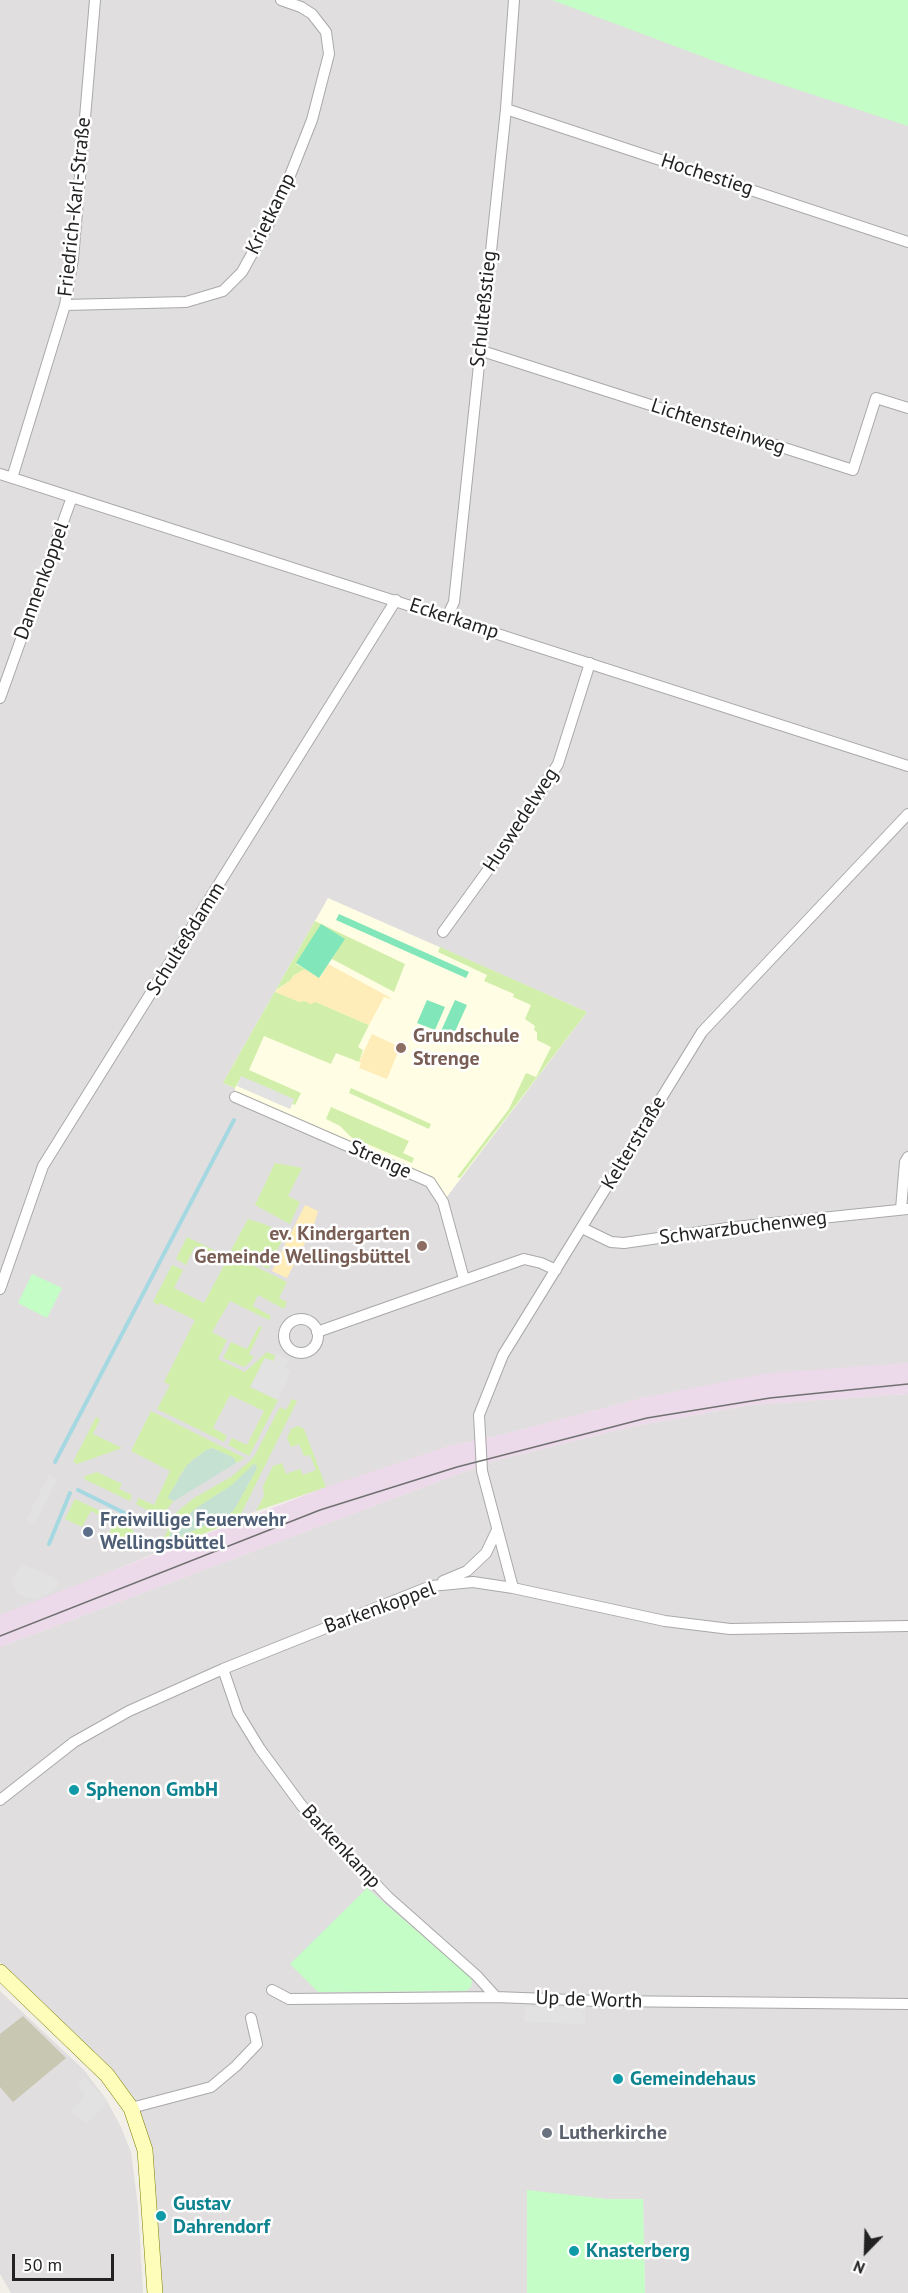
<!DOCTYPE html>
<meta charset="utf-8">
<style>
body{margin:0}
#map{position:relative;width:908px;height:2293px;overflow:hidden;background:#f2eee8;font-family:"PT Sans",sans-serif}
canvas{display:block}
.north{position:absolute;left:836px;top:2221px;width:60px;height:60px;-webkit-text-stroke:4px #fff;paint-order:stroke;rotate:203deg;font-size:16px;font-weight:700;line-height:24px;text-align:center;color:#222}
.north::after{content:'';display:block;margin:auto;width:21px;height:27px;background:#222;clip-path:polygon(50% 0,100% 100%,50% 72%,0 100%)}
.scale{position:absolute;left:12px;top:2254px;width:102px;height:27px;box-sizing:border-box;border:3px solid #222;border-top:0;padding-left:8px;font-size:18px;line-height:21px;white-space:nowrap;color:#222;-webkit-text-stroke:4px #fff;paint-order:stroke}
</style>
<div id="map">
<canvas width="908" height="2293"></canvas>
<div class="north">N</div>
<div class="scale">50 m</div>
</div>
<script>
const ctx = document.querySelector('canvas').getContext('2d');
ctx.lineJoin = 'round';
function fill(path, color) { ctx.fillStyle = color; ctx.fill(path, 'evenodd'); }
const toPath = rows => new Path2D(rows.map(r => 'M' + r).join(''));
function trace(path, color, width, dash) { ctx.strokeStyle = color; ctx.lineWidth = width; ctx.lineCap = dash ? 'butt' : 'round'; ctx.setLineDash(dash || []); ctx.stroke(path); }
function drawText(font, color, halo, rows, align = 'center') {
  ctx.font = font + ' "PT Sans",sans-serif'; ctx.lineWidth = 5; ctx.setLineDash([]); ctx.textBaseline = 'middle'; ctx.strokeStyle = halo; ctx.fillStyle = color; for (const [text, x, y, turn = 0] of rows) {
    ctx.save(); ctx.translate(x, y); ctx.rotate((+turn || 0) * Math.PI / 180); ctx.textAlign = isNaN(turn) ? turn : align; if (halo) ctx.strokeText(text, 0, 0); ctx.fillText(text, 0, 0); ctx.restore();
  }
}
fill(toPath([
 [0,0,555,0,908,124,908,1363,768,1374,642,1398,500,1435,449,1446,256,1511,67,1590,0,1615],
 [908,1394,908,2293,645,2293,643,2199,606,2199,527,2191,527,2293,152,2293,146,2152,109,2068,0,1962,0,1647,493,1461,630,1427,750,1405],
 [0,1991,84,2070,106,2099,121,2127,131,2152,138,2206,143,2293,11,2293,0,2274]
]), '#e0dedf');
fill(toPath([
 [908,1363,908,1394,750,1405,630,1427,493,1461,0,1647,0,1615,326,1487,449,1446,500,1435,642,1398,768,1373]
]), '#ecd9e9');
fill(toPath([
 [328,898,587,1012,443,1202,430,1182,235,1097,235,1088,223,1083]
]), '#fffde4');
fill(toPath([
 [23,2016,66,2058,13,2102,0,2087,0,2034]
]), '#c8c7b2');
fill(toPath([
 [315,921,405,964,394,992,332,959,344,939,296,964,305,969,293,976,291,980,275,991,302,1001,316,1002,369,1025,358,1047,363,1050,359,1062,336,1053,331,1064,264,1036,249,1070,301,1093,295,1105,292,1104,294,1100,241,1077,235,1088,223,1083],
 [440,947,587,1012,460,1178,457,1177,509,1109,526,1073,536,1077,551,1047,537,1040,537,1032,534,1030,535,1026,525,1019,531,1005,513,997,514,994,484,981,487,975,438,952],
 [351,1088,431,1124,429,1129,349,1093],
 [331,1107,409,1141,403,1153,414,1158,412,1163,351,1137,340,1126,326,1119],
 [275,1163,302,1168,288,1196,300,1202,290,1224,255,1205],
 [248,1219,264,1224,285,1234,268,1269,231,1250],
 [187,1237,216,1251,214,1255,195,1246,186,1265,176,1259],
 [230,1254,287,1282,279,1298,287,1302,284,1309,258,1295,253,1306,271,1316,269,1320,230,1301,212,1332,227,1340,218,1359,245,1372,267,1352,276,1356,273,1362,265,1358,250,1387,278,1400,249,1456,228,1445,232,1438,247,1445,264,1411,230,1395,213,1428,227,1436,224,1442,157,1409,170,1385,164,1382,195,1320,160,1303,158,1305,153,1302,172,1265,183,1270,174,1288,204,1303],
 [259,1326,262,1327,249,1354,254,1357,247,1365,244,1367,223,1358,231,1342,247,1349],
 [292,1399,297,1401,238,1520,170,1547,160,1543,168,1530,163,1527,166,1521,194,1498,231,1477,251,1460,256,1453,280,1407,286,1410],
 [254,1464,257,1467,256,1470,234,1510,227,1516,170,1539,171,1531,195,1509,232,1485],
 [151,1411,245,1458,236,1463,234,1458,212,1448,192,1460,180,1475,171,1501,174,1501,160,1517,136,1504,139,1498,154,1505,170,1471,131,1451],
 [96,1417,100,1419,93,1434,122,1448,77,1464,73,1462],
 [298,1426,304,1429,326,1487,256,1511,264,1496,263,1486,273,1466,282,1463,286,1474,300,1469,303,1475,316,1470,310,1455,304,1456,299,1444,291,1447,287,1438,291,1429],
 [97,1472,122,1484,119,1489,132,1495,130,1501,84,1479,85,1476],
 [75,1499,115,1518,116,1521,132,1529,139,1539,125,1545,101,1549,114,1523,91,1511,82,1527,65,1519]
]), '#d1efab');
fill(toPath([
 [212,1448,234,1458,236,1463,174,1501,169,1499,168,1497,187,1465,206,1450],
 [254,1464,257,1467,256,1470,234,1510,227,1516,172,1540,170,1539,169,1537,171,1531,195,1509,232,1485]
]), '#c4e1d2');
fill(toPath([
 [328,964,391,998,390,999,384,997,369,1025,316,1002,310,1004,305,1001,299,1002,275,992,291,980,293,976,305,969,320,978],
 [372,1034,400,1047,387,1079,359,1068,361,1063,359,1062],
 [305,1205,318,1211,314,1225,287,1278,272,1271]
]), '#ffedb9');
fill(toPath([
 [552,0,908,0,908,126,741,71],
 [32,1274,62,1288,47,1318,18,1303],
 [367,1888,470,1977,472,1981,471,1987,466,1991,318,1992,290,1964],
 [527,2190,606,2199,643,2199,645,2293,527,2293]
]), '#c4fdc5');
fill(toPath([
 [339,914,469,972,466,978,336,920],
 [321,924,345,939,319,978,296,963],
 [427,1000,445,1007,435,1030,417,1023],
 [455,1000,467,1005,453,1036,441,1031]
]), '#81e6b9');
fill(toPath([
 [241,1076,294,1099,290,1109,237,1086],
 [277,1353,289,1359,285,1367,292,1371,278,1400,250,1387,265,1358,273,1361],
 [49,1474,58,1479,35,1524,26,1520],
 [22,1563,57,1579,59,1584,55,1590,35,1600,18,1594,12,1582,12,1578],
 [525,2007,585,2008,585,2024,524,2022],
 [84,2077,108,2102,86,2124,71,2112,85,2094,77,2085]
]), '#e2e2e2');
trace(toPath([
 [55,1462,234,1120],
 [78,1490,151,1526],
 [49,1544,70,1493]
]), '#a6d8e2', 4);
const street = toPath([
 [506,109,908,242],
 [65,305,186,302,223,291,242,272,269,223,291,173,312,120,329,54,326,32,312,14,301,7,281,0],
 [479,350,853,470,876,398,908,408],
 [0,474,908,766],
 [12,478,65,305,73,259,95,0],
 [447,617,454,602,506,109,514,0],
 [0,698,72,497],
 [443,932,506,845,558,764,590,663],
 [235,1097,430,1182,443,1202,464,1279],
 [901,1209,905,1162,908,1157],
 [582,1228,611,1242,624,1243,735,1227,908,1209],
 [0,1289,43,1166,396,600],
 '284 1336a17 17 0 1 1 34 0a17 17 0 1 1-34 0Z',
 [317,1332,524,1259,541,1263,556,1270],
 [443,1581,467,1571,486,1553,497,1530],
 [513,1588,482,1471,479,1415,503,1355,702,1032,908,814],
 [223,1669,238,1713,260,1749,302,1806,388,1897,477,1976,496,1997],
 [0,1800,74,1742,129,1711,223,1669,431,1586,473,1582,513,1588,665,1621,730,1629,908,1626],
 [272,1990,289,1999,496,1997,598,2001,908,2004],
 [131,2108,211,2087,236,2066,257,2044,251,2018]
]);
const secondary = toPath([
 [0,1972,107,2075,131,2108,145,2150,155,2293]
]);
trace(street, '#a9a9a9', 12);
trace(secondary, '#7b8100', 16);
trace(street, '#fff', 10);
trace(secondary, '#fefdba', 15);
trace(toPath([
 [0,1636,320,1510,457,1467,647,1418,770,1398,908,1384]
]), '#707070', 1.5);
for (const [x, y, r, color] of [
 [401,1048,6,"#8d6e63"],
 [422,1246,6,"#8d6e63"],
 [88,1532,6,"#5c6f8a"],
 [74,1790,6,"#0f9aa8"],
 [618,2079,6,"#0f9aa8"],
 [547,2133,6,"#6b7280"],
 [161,2216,6,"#0f9aa8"],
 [574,2251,6,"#0f9aa8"]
]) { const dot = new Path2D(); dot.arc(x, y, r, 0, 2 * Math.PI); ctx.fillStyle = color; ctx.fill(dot); trace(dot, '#fff', 2); }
drawText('20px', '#222', '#fff', [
 ["Hochestieg",707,175,18],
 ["Friedrich-Karl-Straße",75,207,-84],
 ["Krietkamp",271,214,-64],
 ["Schulteßstieg",484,309,-84],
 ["Lichtensteinweg",718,427,18],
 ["Dannenkoppel",42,581,-70],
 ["Eckerkamp",454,619,18],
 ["Huswedelweg",521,820,-57],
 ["Schulteßdamm",186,939,-58],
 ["Kelterstraße",634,1143,-59],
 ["Strenge",380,1160,24],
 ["Schwarzbuchenweg",743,1228,-7],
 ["Barkenkoppel",380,1608,-20],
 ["Barkenkamp",341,1847,47],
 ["Up de Worth",589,2000,2]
]);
drawText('bold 20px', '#785e54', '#fff', [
 ["Grundschule",413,1036],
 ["Strenge",413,1059],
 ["ev. Kindergarten",410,1234,"right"],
 ["Gemeinde Wellingsbüttel",410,1257,"right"]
], 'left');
drawText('bold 20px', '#4e5e75', '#fff', [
 ["Freiwillige Feuerwehr",100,1520],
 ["Wellingsbüttel",100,1543]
], 'left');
drawText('bold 20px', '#0d838f', '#fff', [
 ["Sphenon GmbH",86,1790],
 ["Gemeindehaus",630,2079],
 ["Gustav",173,2204],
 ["Dahrendorf",173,2227],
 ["Knasterberg",586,2251]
], 'left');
drawText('bold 20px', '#5b616d', '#fff', [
 ["Lutherkirche",559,2133]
], 'left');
</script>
